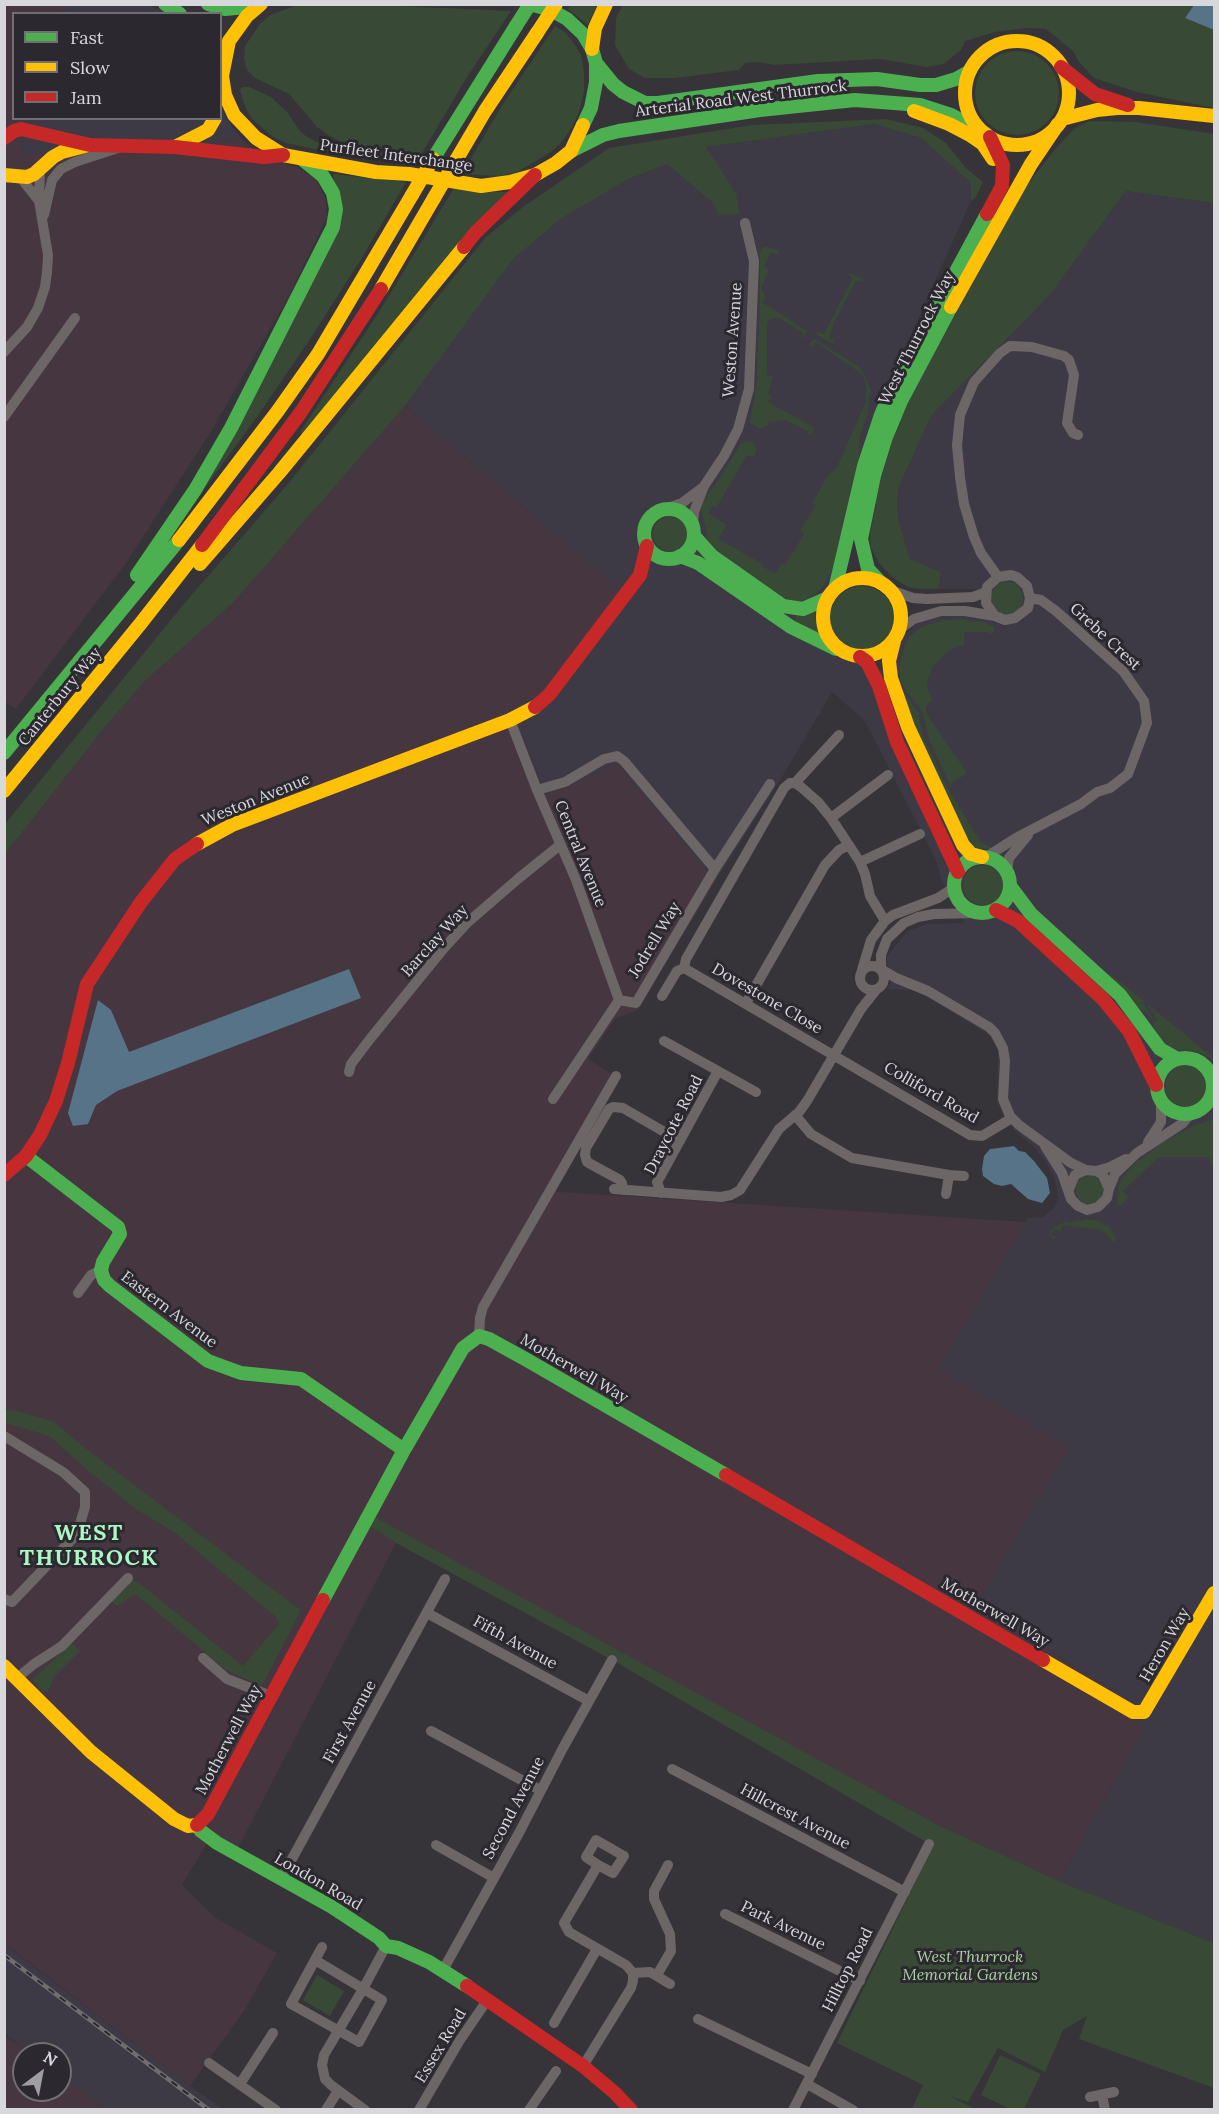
<!DOCTYPE html>
<style>
body{margin:0}
#map{position:relative;width:1219px;height:2114px;overflow:hidden;background:#363438;font-family:Lora,serif}
canvas{display:block}
.frame{position:absolute;inset:0;border:6px solid #d8d7db;pointer-events:none}
.legend{position:absolute;left:12px;top:12px;width:210px;height:108px;box-sizing:border-box;background:#2b292f;border:2px solid #706f74;margin:0;padding:8px 10px;list-style:none;font-size:18px;color:#d8d7db}
.legend li{display:flex;align-items:center;gap:12px;height:30px}
.legend b{width:30px;border:2px solid #706f74}
.north{position:absolute;left:12px;top:2042px;width:60px;height:60px;box-sizing:border-box;background:#2b292f;border:2px solid #706f74;border-radius:50%;rotate:32deg;font-size:16px;font-weight:700;line-height:24px;text-align:center;color:#d8d7db}
.north::after{content:'';display:block;margin:auto;width:21px;height:27px;background:#9f9ea2;clip-path:polygon(50% 0,100% 100%,50% 72%,0 100%)}
</style>
<div id="map">
<canvas width="1219" height="2114"></canvas>
<div class="frame"></div>
<ul class="legend">
<li><b style="height:8px;background:#4caf50"></b>Fast</li>
<li><b style="height:8px;background:#ffc107"></b>Slow</li>
<li><b style="height:8px;background:#c62828"></b>Jam</li>
</ul>
<div class="north">N</div>
</div>
<script>
const ctx = document.querySelector('canvas').getContext('2d');
ctx.lineJoin = 'round';
function fill(path, color) { ctx.fillStyle = color; ctx.fill(path, 'evenodd'); }
const toPath = rows => new Path2D(rows.map(r => 'M' + r).join(''));
function trace(path, color, width, dash) { ctx.strokeStyle = color; ctx.lineWidth = width; ctx.lineCap = dash ? 'butt' : 'round'; ctx.setLineDash(dash || []); ctx.stroke(path); }
function drawText(font, color, halo, rows, align = 'center') {
  ctx.font = font + ' Lora,serif'; ctx.lineWidth = 6; ctx.setLineDash([]); ctx.textBaseline = 'middle'; ctx.strokeStyle = halo; ctx.fillStyle = color; for (const [text, x, y, turn = 0] of rows) {
    ctx.save(); ctx.translate(x, y); ctx.rotate((+turn || 0) * Math.PI / 180); ctx.textAlign = isNaN(turn) ? turn : align; if (halo) ctx.strokeText(text, 0, 0); ctx.fillText(text, 0, 0); ctx.restore();
  }
}
fill(toPath([
 [70,4,148,5,166,13,62,14],
 [221,104,225,117,241,138,197,145,22,156,23,119,220,118],
 [874,124,921,138,971,183,971,201,879,406,834,581,818,610,823,639,842,658,879,671,894,669,897,652,905,635,915,625,931,618,950,615,973,615,989,619,987,589,938,589,941,572,910,559,897,515,897,491,931,416,1049,296,1126,191,1214,203,1214,1943,1059,1881,1144,1728,1125,1696,975,1607,1068,1447,938,1369,1028,1218,1043,1217,1054,1208,1058,1200,1057,1189,1054,1177,1046,1162,1034,1147,1017,1133,1005,1118,997,1102,998,1051,990,1035,915,990,887,989,894,975,887,965,887,956,903,936,911,930,927,924,964,923,942,881,936,860,872,735,863,719,832,692,785,772,718,877,705,868,546,795,518,723,627,596,405,406,514,258,562,218,629,179,667,164,714,204,736,193,705,147],
 [4,1944,190,2086,223,2109,106,2109,68,2082,60,2076,60,2054,32,2054,5,2034]
]), '#3d3a45');
fill(toPath([
 [5,5,70,5,62,13,14,14,14,118,23,119,22,155,93,148,197,145,241,138,258,154,296,167,316,179,326,200,327,217,289,296,212,430,126,563,16,709,5,702],
 [405,406,627,596,518,723,546,795,617,764,705,868,718,877,638,1010,615,1019,588,1059,612,1074,545,1191,1026,1222,938,1369,1069,1447,975,1607,1125,1696,1144,1728,1059,1881,936,1824,695,1693,368,1525,396,1543,235,1854,210,1838,182,1885,216,1918,277,1953,244,2011,190,2086,5,1944,5,854,105,727,145,681,234,602],
 [5,2037,20,2045,32,2054,24,2054,24,2090,60,2090,60,2076,106,2109,5,2109]
]), '#453640');
fill(toPath([
 [297,5,373,5,511,11,465,80,414,167,388,162,371,157,328,135,317,127,289,94,255,78,247,70,244,59,245,46,260,24,270,15],
 [571,5,597,5,588,25,568,9],
 [623,5,1194,5,1185,18,1214,30,1214,108,1137,92,1094,78,1079,62,1073,51,1046,29,1026,28,995,32,965,41,961,50,944,64,926,67,881,59,774,65,759,62,745,63,739,70,675,78,645,78,629,69,615,45,616,18],
 [555,26,565,32,573,42,581,55,584,73,584,92,579,112,571,129,560,144,548,154,517,172,500,176,462,174,501,107],
 '975 93a42 42 0 1 1 84 0a42 42 0 1 1-84 0Z',
 [242,87,249,87,271,97,287,112,300,131,307,137,343,155,286,143,273,137,252,119,246,109,241,94,240,90],
 [886,119,923,128,946,143,966,168,983,182,976,197,971,201,971,183,921,138,874,124,706,147,736,193,739,214,719,215,714,204,667,164,629,179,562,218,514,258,405,406,234,602,145,681,105,727,5,854,5,824,183,605,287,485,486,237,523,207,609,148,752,125],
 [1090,121,1136,122,1214,134,1214,203,1126,191,1049,296,931,416,897,491,897,515,910,559,941,572,938,589,918,589,908,587,892,577,879,563,871,547,870,535,879,486,893,439,909,400,1024,189,1056,148,1075,128],
 [333,174,406,182,360,261,310,339,259,414,205,488,338,230],
 [454,188,473,192,508,192,303,435,300,432,379,312],
 [763,247,768,247,779,251,777,255,771,252,764,266,769,270,761,288,766,297,762,302,806,330,809,327,804,337,801,339,803,333,779,318,772,318,767,323,767,375,773,376,768,393,771,397,768,402,815,428,811,435,808,434,809,432,786,420,768,422,768,425,760,429,750,423,757,379,760,297,760,251],
 [850,273,863,279,863,282,856,280,834,322,829,338,835,340,832,344,816,334,818,332,824,334,853,278,848,275],
 [814,339,858,366,864,373,872,393,869,393,868,413,860,436,859,456,832,570,824,585,816,593,808,599,795,602,784,598,718,551,708,539,701,508,706,496,718,481,741,443,748,441,752,442,756,448,756,453,753,457,747,455,716,508,713,506,708,513,727,525,718,539,763,564,762,566,775,574,782,563,785,565,804,534,800,531,816,505,812,503,829,474,836,469,866,402,866,385,863,375,816,342,811,347,810,344],
 '653 534a17 17 0 1 1 34 0a17 17 0 1 1-34 0Z',
 '991 598a16 16 0 1 1 32 0a16 16 0 1 1-32 0Z',
 '830 618a32 32 0 1 1 64 0a32 32 0 1 1-64 0Z',
 [816,609,815,617,819,634,794,624,796,614],
 [960,619,986,623,994,627,994,632,991,634,988,632,965,632,964,645,958,646,946,653,933,667,928,678,927,687,932,701,927,704,926,713,967,773,950,785,929,740,923,713,906,691,900,679,899,667,905,645,910,636,921,627,943,620],
 [904,693,919,713,922,734,951,794,981,842,993,849,976,848,962,835,901,694],
 '963 885a20 20 0 1 1 40 0a20 20 0 1 1-40 0Z',
 [1097,966,1122,983,1144,1001,1143,1003,1154,1020,1153,1021,1145,1011,1143,1012],
 [1146,1003,1214,1058,1214,1059,1194,1051,1177,1050,1168,1047,1162,1042,1152,1024,1157,1020],
 '1165 1086a21 21 0 1 1 42 0a21 21 0 1 1-42 0Z',
 [1214,1119,1214,1167,1208,1157,1159,1157,1123,1191,1128,1197,1123,1204,1117,1206,1119,1185,1122,1178,1133,1165,1162,1143,1191,1127],
 '1076 1190a14 14 0 1 1 28 0a14 14 0 1 1-28 0Z',
 [1088,1219,1096,1220,1106,1226,1107,1224,1116,1237,1114,1243,1102,1230,1063,1225,1061,1232,1055,1229,1051,1234,1056,1238,1053,1239,1050,1235,1052,1229,1066,1221,1068,1223],
 [5,1409,22,1412,54,1422,84,1447,301,1610,262,1686,226,1670,138,1596,134,1595,117,1606,110,1600,130,1580,139,1583,243,1666,279,1624,277,1618,174,1532,137,1510,85,1468,49,1436,5,1423],
 [373,1516,936,1824,1059,1881,1214,1943,1214,2088,1079,2039,1087,2016,1063,2030,1045,2072,998,2048,968,2102,950,2096,975,2109,912,2109,923,2085,837,2043,933,1846,612,1660,396,1543,368,1525],
 [72,1643,80,1651,54,1677,48,1692,43,1692,32,1680],
 [317,1975,344,1991,330,2016,303,2000],
 [1000,2055,1041,2074,1024,2109,1010,2109,981,2095]
]), '#384935');
fill(toPath([
 [1194,5,1214,5,1214,30,1185,18],
 [349,969,361,998,117,1091,96,1105,88,1124,73,1126,68,1113,98,1000,111,1010,129,1052],
 [1014,1146,1019,1151,1025,1152,1034,1161,1047,1178,1050,1193,1042,1203,1028,1199,1011,1184,1002,1186,994,1184,983,1176,982,1169,984,1156,990,1149]
]), '#567387');
trace(toPath([
 [39,201,40,169],
 [44,215,52,180,61,169,75,162,118,148],
 [4,352,27,327,38,308,45,287,47,272,48,255,39,201,20,177],
 [4,417,75,318],
 [668,508,682,503,702,488],
 [693,524,694,512,704,486,724,456,738,429,749,389,754,261,745,223],
 [998,577,981,553,974,537,964,504,960,477,957,445,960,415,974,382,1000,353,1010,346,1032,347,1064,356,1069,360,1074,375,1067,423,1073,433,1078,435],
 [890,590,913,598,927,599,973,597,986,592],
 [900,629,914,619,941,611,965,611,995,616,1005,620,1015,618,1028,608,1030,598,1027,586,1017,577,1011,575,998,577,987,587,986,603,995,616],
 [510,720,537,790,576,880,619,1000],
 [795,783,839,735],
 [537,790,565,782,604,759,617,756,624,761,715,869],
 [831,818,888,775],
 [986,857,1016,838,1081,804,1097,792,1110,788,1128,774,1147,723,1144,701,1123,671,1056,611,1041,600,1030,598],
 [860,862,920,834],
 [1007,872,1009,858,1028,835],
 [979,913,934,914,918,917,904,923,887,939,881,955,881,969,896,978,928,991,989,1027,995,1033,1003,1048,1005,1061,1003,1099,1010,1116,1019,1125,1071,1163,1086,1170],
 '860 978a12 12 0 1 1 24 0a12 12 0 1 1-24 0Z',
 [684,968,970,1135,982,1136,1012,1118],
 [862,970,871,940,885,921,893,915,938,898,955,887],
 [662,996,677,971,684,968,686,959,784,788,790,783,795,783,801,787,818,802,831,818,860,862,865,874,870,896,885,921],
 [746,1003,825,865,839,850,849,845],
 [664,1041,756,1092],
 [349,1072,351,1064,370,1039,444,948,467,923,519,878,560,845],
 [553,1099,619,1000,636,1003,715,869,770,784],
 [795,1115,811,1134,852,1158,949,1175,946,1194],
 [1148,1142,1161,1122,1161,1102],
 [1045,1146,1062,1173,1071,1199,1078,1206,1087,1210,1098,1207,1107,1198,1109,1189,1103,1175,1096,1171,1086,1170,1075,1175,1069,1189],
 [1096,1171,1110,1167,1126,1159],
 [949,1175,964,1176],
 [614,1189,721,1197,731,1195,740,1190,779,1129,799,1112,807,1101,861,1009,877,989],
 [1109,1189,1115,1174,1137,1153,1183,1123,1191,1113],
 [623,1190,622,1183,620,1180,587,1162,585,1155,586,1148,609,1109,613,1107,623,1108,680,1141],
 [661,1193,657,1182,660,1177,718,1071],
 [78,1293,91,1275,101,1270],
 [479,1336,480,1318,483,1307,616,1076],
 [4,1436,63,1472,85,1492,85,1507,77,1534,12,1602,4,1599],
 [427,1613,589,1701],
 [203,1658,227,1679,271,1696],
 [17,1678,34,1664,62,1646,128,1578],
 [431,1731,540,1790],
 [672,1769,905,1892],
 [436,1845,494,1878],
 [598,1865,613,1873,624,1856,596,1840,586,1857,598,1865,564,1923,569,1932,626,1965,633,1973],
 [281,1879,445,1579],
 [725,1914,860,1981],
 [315,1960,382,2000,359,2042,291,2004,322,1947],
 [443,1970,519,1833,563,1748,612,1660],
 [633,1973,650,1972,670,1984],
 [657,1975,671,1951,670,1934,654,1899,654,1891,668,1865],
 [698,2019,812,2074],
 [554,2023,597,1949],
 [209,2063,276,2110],
 [583,2066,631,1988,633,1981,633,1973],
 [240,2084,273,2033],
 [807,2084,853,2110],
 [1102,2095,1105,2110],
 [1090,2097,1114,2092],
 [326,2110,338,2091],
 [365,2110,331,2085,325,2079,322,2065,324,2055,363,1989,386,1946],
 [419,2110,460,2040,488,1999],
 [529,2110,556,2071],
 [793,2110,929,1844]
]), '#6c6667', 10);
trace(toPath([
 [165,4,180,14],
 [208,4,225,9,258,6],
 [530,4,551,10,567,19,583,34,592,49,596,63,596,82,591,108,583,125],
 [596,63,613,84,623,92,645,103,658,103,818,81,877,79,920,85,936,85,956,79,970,71],
 [571,151,603,135,619,131,760,110,855,100,920,105,951,115,986,134],
 [433,159,516,26],
 '644 534a25 25 0 1 1 50 0a25 25 0 1 1-50 0Z',
 [694,536,712,556,783,606,803,609,828,598],
 [680,556,698,563,791,627,836,649],
 [137,575,195,490,231,428,333,227,336,209,333,193,323,176,302,159],
 [881,583,868,569,861,539,874,476,886,437,901,401,951,307],
 [835,589,864,466,881,415,889,396,987,214],
 [4,753,179,540],
 '954 885a28 28 0 1 1 56 0a28 28 0 1 1-56 0Z',
 [1010,886,1031,914,1120,995,1160,1049,1176,1058],
 '1157 1086a28 28 0 1 1 56 0a28 28 0 1 1-56 0Z',
 [26,1156,118,1227,120,1234,103,1262,101,1270,104,1280,110,1286,208,1361,241,1373,301,1379,404,1450],
 [323,1600,404,1450,463,1348,479,1336,489,1339,527,1360,726,1475],
 [197,1825,201,1831,217,1843,332,1907,379,1938,386,1946,398,1948,429,1962,467,1986]
]), '#4caf50', 14);
trace(toPath([
 [261,4,247,16,229,41,222,76,225,95,234,115,256,138,283,155,376,172,409,174,481,186,510,182,535,175,556,163,571,151,583,125],
 '965 93a52 52 0 1 1 104 0a52 52 0 1 1-104 0Z',
 [592,49,595,28,606,4],
 [914,111,949,124,970,135,983,144,993,159],
 [1062,119,1097,110,1117,108,1139,108,1214,116],
 [175,147,208,130,215,118],
 [455,162,485,111,537,33],
 [4,175,27,177,34,174,53,157,62,152,85,146],
 [381,289,434,198],
 [951,307,1031,164,1058,124],
 [179,540,277,412,318,354,412,195],
 [200,564,279,473,464,247],
 '823 617a39 39 0 1 1 78 0a39 39 0 1 1-78 0Z',
 [894,641,889,661,891,678,908,727,963,845,971,854,982,857],
 [4,791,141,623,202,545],
 [197,844,232,825,510,720,535,707],
 [1043,1660,1133,1712,1144,1712,1214,1593],
 [4,1666,91,1752,174,1819,188,1826,197,1825]
]), '#ffc107', 14);
trace(toPath([
 [1061,67,1095,94,1128,105],
 [4,138,14,131,21,129,90,145,175,147,264,157,283,155],
 [987,214,1002,186,1003,165,990,137],
 [464,247,476,232,535,175],
 [202,545,301,412,381,289],
 [860,657,867,662,879,686,897,742,958,872],
 [535,707,549,695,640,575,647,546],
 [996,910,1018,921,1103,999,1129,1031,1156,1085],
 [4,1175,26,1156,40,1135,56,1101,68,1063,87,984,141,902,175,859,197,844],
 [726,1475,1043,1660],
 [197,1825,208,1814,323,1600],
 [467,1986,583,2066,615,2093,631,2110]
]), '#c62828', 14);
const rail = toPath([
 [4,1955,209,2110]
]);
trace(rail, '#716d6f', 4.5);
trace(rail, '#2b292f', 2, [7]);
trace(toPath([
 [516,26,530,4]
]), '#4caf50', 14);
trace(toPath([
 [537,33,556,4],
 [412,195,433,159],
 [434,198,455,162]
]), '#ffc107', 14);
drawText('16px', '#d8d7db', '#2b292f', [
 ["Arterial Road West Thurrock",741,99,-7],
 ["Purfleet Interchange",396,156,8],
 ["West Thurrock Way",917,338,-63],
 ["Weston Avenue",733,340,-86],
 ["Grebe Crest",1105,637,43],
 ["Canterbury Way",60,697,-51],
 ["Weston Avenue",256,800,-22],
 ["Central Avenue",580,854,68],
 ["Jodrell Way",655,940,-59],
 ["Barclay Way",435,941,-48],
 ["Dovestone Close",767,999,30],
 ["Colliford Road",931,1093,30],
 ["Draycote Road",674,1125,-63],
 ["Eastern Avenue",169,1310,37],
 ["Motherwell Way",574,1369,30],
 ["Motherwell Way",995,1613,30],
 ["Fifth Avenue",515,1643,29],
 ["Heron Way",1165,1645,-60],
 ["First Avenue",350,1722,-61],
 ["Motherwell Way",229,1740,-62],
 ["Second Avenue",514,1808,-62],
 ["Hillcrest Avenue",795,1817,28],
 ["London Road",318,1882,30],
 ["Park Avenue",783,1926,26],
 ["Hilltop Road",848,1970,-63],
 ["Essex Road",441,2046,-59]
]);
drawText('italic 16px', '#abd4a3', '#2b292f', [
 ["West Thurrock",970,1957],
 ["Memorial Gardens",970,1975]
]);
ctx.letterSpacing = '1.5px';
drawText('bold 22px', '#acf7c5', '#2b292f', [
 ["WEST",89,1534],
 ["THURROCK",89,1559]
]);
ctx.letterSpacing = '0px';
</script>
